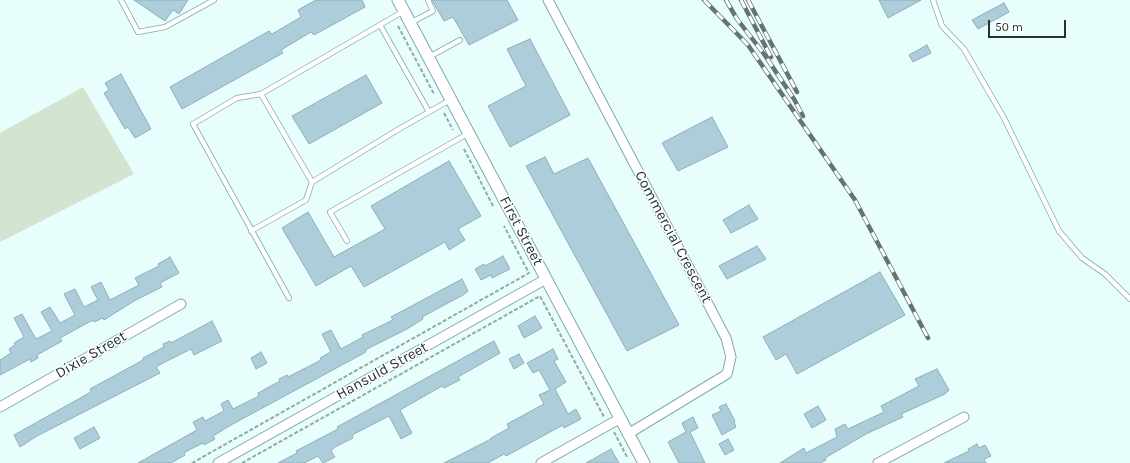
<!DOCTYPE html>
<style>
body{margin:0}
#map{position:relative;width:1130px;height:463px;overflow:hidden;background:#e7fefd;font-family:Karla,sans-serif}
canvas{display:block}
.scale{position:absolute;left:988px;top:20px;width:78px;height:18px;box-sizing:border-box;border:2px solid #243232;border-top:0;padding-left:5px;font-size:12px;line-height:14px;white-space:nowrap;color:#243232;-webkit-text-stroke:3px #fff;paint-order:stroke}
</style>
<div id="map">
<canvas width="1130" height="463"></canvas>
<div class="scale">50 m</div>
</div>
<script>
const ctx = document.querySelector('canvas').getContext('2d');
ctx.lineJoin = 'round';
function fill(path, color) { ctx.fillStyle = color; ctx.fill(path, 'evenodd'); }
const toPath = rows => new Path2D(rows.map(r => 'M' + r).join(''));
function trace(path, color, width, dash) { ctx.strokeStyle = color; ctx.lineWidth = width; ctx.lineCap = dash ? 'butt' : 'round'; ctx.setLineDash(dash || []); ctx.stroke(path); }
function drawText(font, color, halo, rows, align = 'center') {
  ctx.font = font + ' Karla,sans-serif'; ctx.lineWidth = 3; ctx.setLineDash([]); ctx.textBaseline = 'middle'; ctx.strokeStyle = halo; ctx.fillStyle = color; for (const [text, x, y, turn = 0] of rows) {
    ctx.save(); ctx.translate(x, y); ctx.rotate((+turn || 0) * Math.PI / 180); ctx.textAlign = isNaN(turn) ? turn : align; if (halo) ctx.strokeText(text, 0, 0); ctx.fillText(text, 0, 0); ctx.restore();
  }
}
fill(toPath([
 [83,87,134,174,0,242,0,133]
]), '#d3e5d0');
const building = toPath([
 [134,0,188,0,179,14,173,10,165,21,134,0],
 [316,0,362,0,365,7,314,35,311,32,281,50,283,53,182,109,170,87,269,31,272,34,301,17,298,10,316,0],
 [432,0,507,0,518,20,469,45,453,17,444,21,432,0],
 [879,0,921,0,888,18,879,0],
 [1004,3,1009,12,978,29,972,20,1004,3],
 [530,39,570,115,510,147,488,106,526,86,507,49,530,39],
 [927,45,931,53,913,62,909,55,927,45],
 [121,74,151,129,135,138,128,127,125,129,104,93,109,90,105,83,121,74],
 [366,75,382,103,309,144,292,116,366,75],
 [712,117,728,147,678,171,662,143,712,117],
 [545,157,554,174,588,158,679,325,627,351,526,166,545,157],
 [449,161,481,216,458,229,465,240,449,250,445,242,364,287,351,266,316,286,282,228,308,212,334,257,385,229,371,206,449,161],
 [749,205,758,219,731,233,723,220,749,205],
 [757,246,766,259,727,279,719,266,757,246],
 [503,256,510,269,492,278,491,275,481,280,475,269,484,264,485,266,503,256],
 [170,257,179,273,160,283,162,287,134,301,104,320,103,318,94,322,93,320,60,338,62,341,37,355,38,358,31,362,30,359,0,375,0,360,11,353,9,349,15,345,14,343,24,337,14,318,22,314,36,339,52,331,41,312,50,307,60,323,75,315,64,294,75,289,84,307,98,300,91,287,101,282,110,300,139,285,135,278,159,266,158,264,170,257],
 [880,272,905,315,797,374,786,354,776,360,763,337,880,272],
 [462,279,468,291,463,295,422,317,423,319,407,329,365,350,366,352,231,425,213,436,215,439,204,445,203,443,189,450,184,453,185,455,171,463,138,463,197,430,193,422,203,417,205,421,224,411,221,404,228,400,233,409,259,396,258,393,280,381,279,379,287,375,288,377,321,360,320,358,331,352,322,334,331,330,341,349,363,337,362,335,393,320,391,317,462,279],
 [535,316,542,328,524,338,518,326,535,316],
 [212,321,222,341,194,355,191,349,165,362,156,367,160,373,37,436,20,447,14,435,91,392,90,389,143,360,143,358,164,347,163,344,170,341,171,343,212,321],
 [494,341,500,353,458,377,460,380,444,388,442,386,400,410,412,433,401,439,389,416,354,434,352,436,353,438,335,447,331,451,335,457,323,463,318,456,304,463,278,463,297,453,296,451,338,429,337,427,494,341],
 [553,349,558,359,554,361,566,382,555,389,568,414,576,409,581,419,564,428,563,425,506,456,504,454,488,463,444,463,491,439,491,438,509,428,507,424,544,404,539,395,550,390,539,370,533,373,527,363,553,349],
 [261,352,267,363,256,369,251,358,261,352],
 [519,354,524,363,514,369,509,359,519,354],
 [937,369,949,390,945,394,901,414,903,417,866,434,825,458,826,460,820,463,780,463,804,448,806,453,837,437,835,429,845,424,848,429,884,412,881,406,919,386,915,379,937,369],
 [726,404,735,421,734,422,736,427,722,435,712,415,721,411,719,407,726,404],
 [818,406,826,420,812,428,804,414,818,406],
 [693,417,698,428,690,432,705,463,679,463,668,442,686,432,682,423,693,417],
 [94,427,100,438,80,449,74,438,94,427],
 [728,439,734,450,725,455,719,444,728,439],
 [977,444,979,448,985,445,991,456,984,459,986,463,944,463,969,451,968,449,977,444],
 [611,449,619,463,586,463,611,449]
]);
fill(building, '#accdd9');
trace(building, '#8eaeba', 1);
const service = toPath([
 [121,0,138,32,165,27,214,0],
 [933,0,942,26,964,49,1004,118,1059,231,1082,258,1105,274,1130,299],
 [410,23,433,11,428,0],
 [380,25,429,112],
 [429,57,460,40],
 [261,94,312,182,399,129,450,100],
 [251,231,306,200,312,182],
 [347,241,330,212,469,133],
 [289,298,193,124,237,98,261,94,404,11]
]);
const minor = toPath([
 [548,0,726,338,731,357,727,374,628,434],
 [0,407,181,304],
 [218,463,546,279],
 [541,463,619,419],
 [878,463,964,417]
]);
const tertiary = toPath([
 [398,0,644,463]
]);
trace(service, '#84a8a8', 6);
trace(minor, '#84a8a8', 11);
trace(tertiary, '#84a8a8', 13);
trace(toPath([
 [398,26,434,94],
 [444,113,453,130],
 [464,149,493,206],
 [614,432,627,457],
 [192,463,529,273,504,226],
 [242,463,540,296,604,417]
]), '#95a8a8', 2, [4, 2]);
trace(service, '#fff', 4.5);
trace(minor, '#fff', 9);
trace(tertiary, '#fff', 11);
const rail = toPath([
 [704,0,748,45,855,200,928,338],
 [726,0,737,19,764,54,794,99,803,116],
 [741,0,771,57],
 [748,0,797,92]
]);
trace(rail, '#637474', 4.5);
trace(rail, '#fff', 3, [9]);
drawText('15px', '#243232', '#fff', [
 ["First Street",521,231,62],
 ["Commercial Crescent",673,237,62],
 ["Dixie Street",91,355,-30],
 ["Hansuld Street",382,371,-29]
]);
</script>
